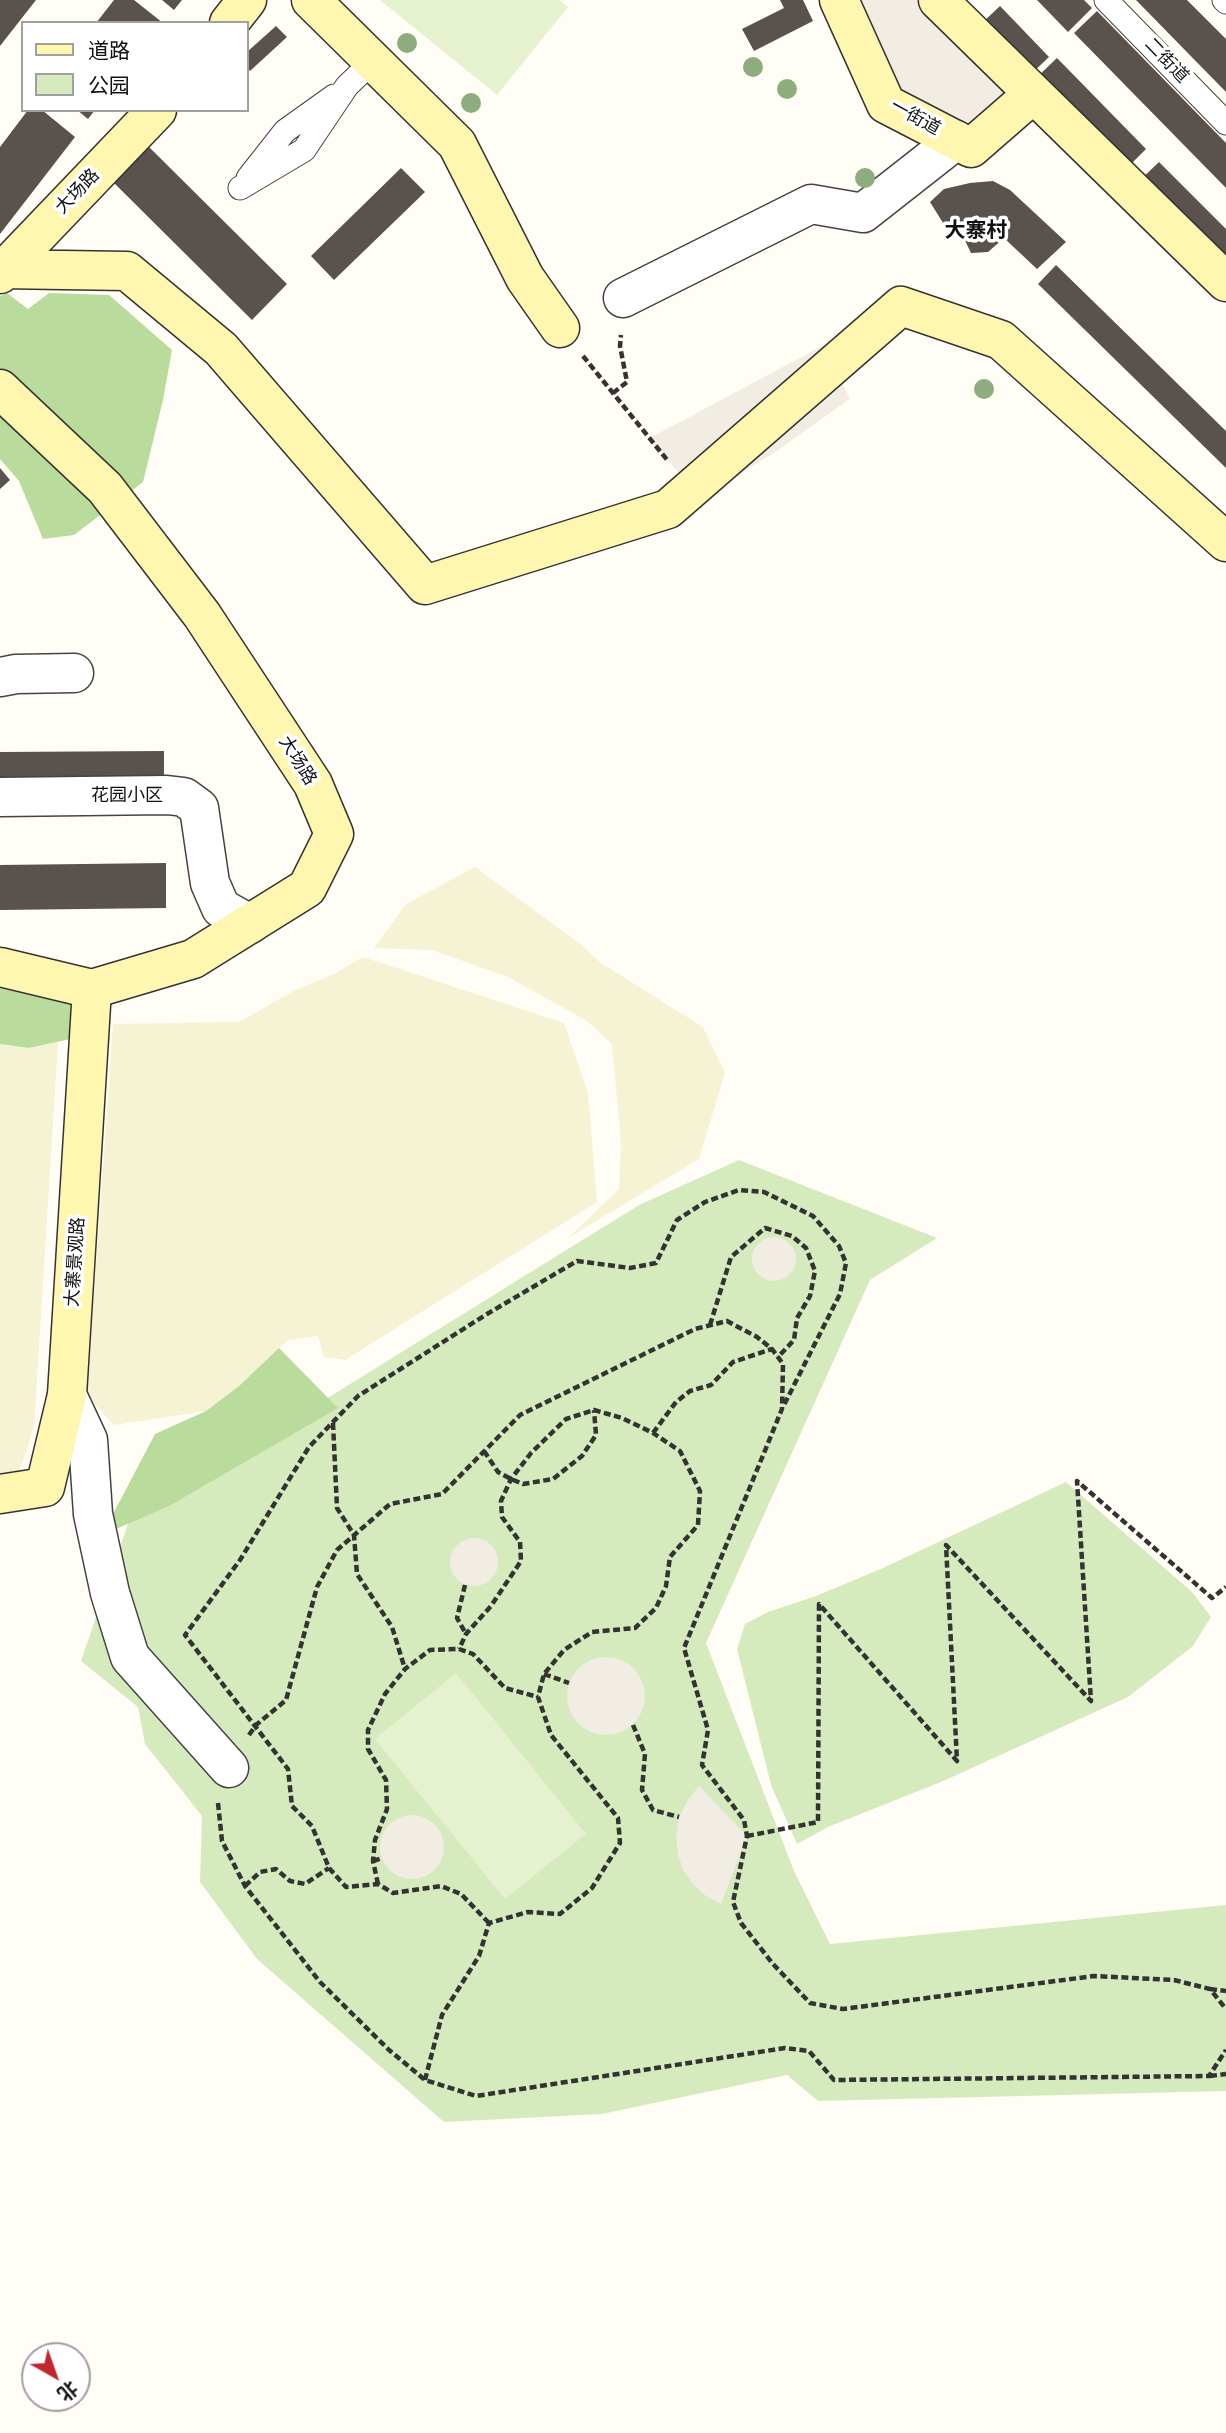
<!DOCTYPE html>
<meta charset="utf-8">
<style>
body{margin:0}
#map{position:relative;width:1226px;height:2433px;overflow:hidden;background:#fffdf5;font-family:"Source Serif 4","Noto Sans SC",serif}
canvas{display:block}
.legend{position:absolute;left:21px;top:21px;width:228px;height:91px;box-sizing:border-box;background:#fff;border:2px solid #a0a0a0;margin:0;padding:9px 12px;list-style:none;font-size:21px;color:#111}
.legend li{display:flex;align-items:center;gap:14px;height:35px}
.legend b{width:35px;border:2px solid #a0a0a0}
.north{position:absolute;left:21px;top:2342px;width:70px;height:70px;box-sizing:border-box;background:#fff;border:2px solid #a0a0a0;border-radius:50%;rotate:140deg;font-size:19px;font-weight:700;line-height:28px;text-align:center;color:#111}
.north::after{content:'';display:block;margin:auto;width:24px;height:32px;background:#c4262e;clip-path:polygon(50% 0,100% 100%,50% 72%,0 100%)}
</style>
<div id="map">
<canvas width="1226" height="2433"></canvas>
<ul class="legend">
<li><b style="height:9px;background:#fff6b0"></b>道路</li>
<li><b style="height:19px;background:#d5ebbd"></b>公园</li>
</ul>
<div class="north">北</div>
</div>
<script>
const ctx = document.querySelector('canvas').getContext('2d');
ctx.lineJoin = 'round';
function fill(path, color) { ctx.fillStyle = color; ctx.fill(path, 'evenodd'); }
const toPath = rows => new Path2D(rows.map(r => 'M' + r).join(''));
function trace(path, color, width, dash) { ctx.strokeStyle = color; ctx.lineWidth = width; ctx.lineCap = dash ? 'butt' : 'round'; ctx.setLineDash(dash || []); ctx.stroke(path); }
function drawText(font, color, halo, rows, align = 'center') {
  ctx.font = font + ' "Source Serif 4","Noto Sans SC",serif'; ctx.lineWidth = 7; ctx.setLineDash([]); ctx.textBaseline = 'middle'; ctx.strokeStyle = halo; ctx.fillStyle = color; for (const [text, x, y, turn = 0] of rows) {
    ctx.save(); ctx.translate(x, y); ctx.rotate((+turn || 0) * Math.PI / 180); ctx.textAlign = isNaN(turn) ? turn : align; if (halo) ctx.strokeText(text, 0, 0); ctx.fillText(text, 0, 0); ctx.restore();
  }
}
fill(toPath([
 [475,867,579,943,601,963,703,1027,725,1073,699,1159,568,1238,619,1189,621,1143,612,1044,587,1021,508,977,432,950,374,948,406,904],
 [363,957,564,1023,588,1093,597,1202,345,1360,324,1357,318,1336,288,1340,239,1386,206,1411,114,1425,87,1396,113,1024,239,1022,294,991,334,974],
 [58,1042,34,1426,18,1477,0,1480,0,1044,29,1048]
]), '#f6f3d4');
fill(toPath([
 [739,1160,937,1238,870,1280,706,1643,794,1871,830,1944,1226,1905,1226,2091,818,2101,787,2075,602,2114,444,2122,257,1959,200,1882,202,1816,145,1744,138,1707,81,1661,131,1515,250,1446,639,1205],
 [1066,1482,1192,1592,1211,1617,1193,1646,1128,1697,941,1782,828,1827,797,1844,771,1785,737,1649,745,1624,768,1612,816,1596,883,1568]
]), '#d5ebbd');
fill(toPath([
 [7,293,28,309,49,293,109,295,172,350,163,400,143,482,74,535,43,539,19,481,0,459,0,296],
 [0,982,82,1001,75,1038,29,1048,0,1044],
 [279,1348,338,1408,169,1506,116,1529,112,1516,155,1434,206,1411,239,1386]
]), '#b9dc9c');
fill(toPath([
 [380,0,560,0,568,7,497,95],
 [456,1673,586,1834,505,1899,375,1739]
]), '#e6f2cf');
fill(toPath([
 [839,0,938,0,1033,94,971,148,886,104],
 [824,345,850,399,775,452,674,516,681,476,650,438],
 '752 1259a22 22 0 1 1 44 0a22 22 0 1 1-44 0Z',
 '450 1562a24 24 0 1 1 48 0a24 24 0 1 1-48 0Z',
 '567 1696a39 39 0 1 1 78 0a39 39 0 1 1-78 0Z',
 [699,1786,747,1836,721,1904,706,1896,693,1884,683,1870,678,1854,676,1836,679,1817,688,1800],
 '380 1847a32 32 0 1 1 64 0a32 32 0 1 1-64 0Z'
]), '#f1ede2');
fill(toPath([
 [0,0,36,0,0,46],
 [114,0,134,0,163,23,96,23],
 [162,0,182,0,174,10],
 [780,0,803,0,813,21,754,51,742,29,784,8],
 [1037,0,1084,0,1092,8,1068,32],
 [1136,0,1187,0,1226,39,1226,92],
 [1000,6,1049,57,1029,76,980,25],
 [1097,11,1226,143,1226,188,1074,33],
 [276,26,287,37,250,71,247,68,247,52],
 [1057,58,1146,149,1124,171,1034,80],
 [28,110,42,110,75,137,0,234,0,147],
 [77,110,95,110,88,119],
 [149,147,287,284,252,320,114,183],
 [1159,162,1226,229,1226,272,1137,183],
 [401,168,425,192,334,280,311,256],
 [993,181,1010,190,1066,242,1037,269,1004,238,988,252,971,253,961,232,953,239,930,202,944,189,970,183],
 [1056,265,1226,431,1226,468,1038,284],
 [0,468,10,480,0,489],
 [164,751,164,786,0,787,0,752],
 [166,863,166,908,0,910,0,865]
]), '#5a524d');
const lane = toPath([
 [1106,0,1226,123],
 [1224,0,1226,2],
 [248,178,285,131,334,96],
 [240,188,304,150,347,86,373,61]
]);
const street = toPath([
 [623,298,811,204,863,213,956,140],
 [0,677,16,674,74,673],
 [0,797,167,795,184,797,199,808,210,883,221,908,250,924],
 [67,1395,88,1440,93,1514,110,1593,130,1657,229,1768]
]);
const secondary = toPath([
 [311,0,457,144,525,278,560,328],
 [839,0,886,104,971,148,1033,94],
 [938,0,1226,282],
 [229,23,247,0],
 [0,269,127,271,221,349,425,585,668,509,901,306,1001,340,1226,542],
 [0,274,157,110],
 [0,389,105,488,202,615,313,784,334,834,307,888,193,959,92,989,0,967],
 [0,1494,45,1487,67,1395,92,989]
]);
trace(lane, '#444', 25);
trace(street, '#444', 41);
trace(secondary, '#333', 41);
trace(toPath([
 [583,356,668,461],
 [613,393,627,382,620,346,621,335],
 [710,1325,731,1257,765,1228,792,1236,806,1248,815,1271,810,1296,797,1318,794,1340,778,1357],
 [333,1423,337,1508,354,1535,357,1574,392,1627,405,1669],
 [653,1433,676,1402,690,1391,711,1385,733,1362,772,1349],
 [484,1451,498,1472,511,1479,523,1484,553,1479,582,1456,596,1435,594,1410],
 [465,1585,457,1618,466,1634],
 [544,1674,569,1683],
 [633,1725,645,1754,642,1790,653,1810,679,1817],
 [249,1735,256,1725,286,1700,317,1587,337,1550,390,1504,442,1494,520,1415,695,1329,727,1321,757,1337,772,1349,783,1364,782,1409,684,1648,708,1730,702,1765,744,1820,747,1836,733,1902,741,1923,773,1964,810,2003,843,2009,1094,1976,1174,1980,1210,1989,1226,2009],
 [218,1803,222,1841,245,1886,320,1982,389,2050,425,2080,476,2096,785,2048,809,2051,834,2080,1209,2076,1226,2050],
 [747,1836,818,1822,819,1604,957,1761,946,1545,1091,1701,1077,1481,1212,1598,1226,1587],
 [373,1861,382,1858],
 [378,1884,373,1861,375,1840,387,1809,386,1780,368,1749,368,1730,385,1694,405,1669,430,1650,459,1649,473,1654,505,1688,538,1697],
 [245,1886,260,1872,276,1869,290,1881,305,1884,329,1868],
 [489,1923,461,1894,441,1886,393,1893,378,1884,346,1887,329,1868,312,1826,292,1806,288,1769,185,1635,240,1560,309,1447,358,1396,487,1314,577,1261,630,1268,656,1263,677,1220,705,1202,739,1190,764,1192,813,1216,839,1246,846,1263,840,1294,784,1405],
 [1210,1989,1226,1991],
 [1210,2076,1226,2074],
 [425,2080,442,2015,479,1956,489,1923,528,1912,560,1914,592,1888,620,1843,618,1818,551,1735,538,1697,544,1674,564,1650,592,1632,635,1628,656,1608,666,1586,670,1557,698,1525,700,1491,680,1451,653,1433,622,1418,594,1410,566,1419,531,1453,511,1479,501,1501,502,1517,520,1542,521,1561,491,1606,466,1634,459,1649]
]), '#333', 4.5, [7, 3.5]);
trace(lane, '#fff', 23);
trace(street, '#fff', 38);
trace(secondary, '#fff6b0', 38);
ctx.fillStyle = '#8dad7f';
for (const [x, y] of [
 [407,43],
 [753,67],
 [787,89],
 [471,103],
 [865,178],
 [984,389]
]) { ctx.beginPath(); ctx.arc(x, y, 10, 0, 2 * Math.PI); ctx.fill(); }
drawText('18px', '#111', '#fff', [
 ["二街道",1166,61,46],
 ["一街道",915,118,29],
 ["大场路",78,192,-46],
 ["大场路",297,761,58],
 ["花园小区",127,796],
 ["大寨景观路",76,1262,-86]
]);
drawText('bold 21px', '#111', '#fff', [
 ["大寨村",976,232]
]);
</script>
